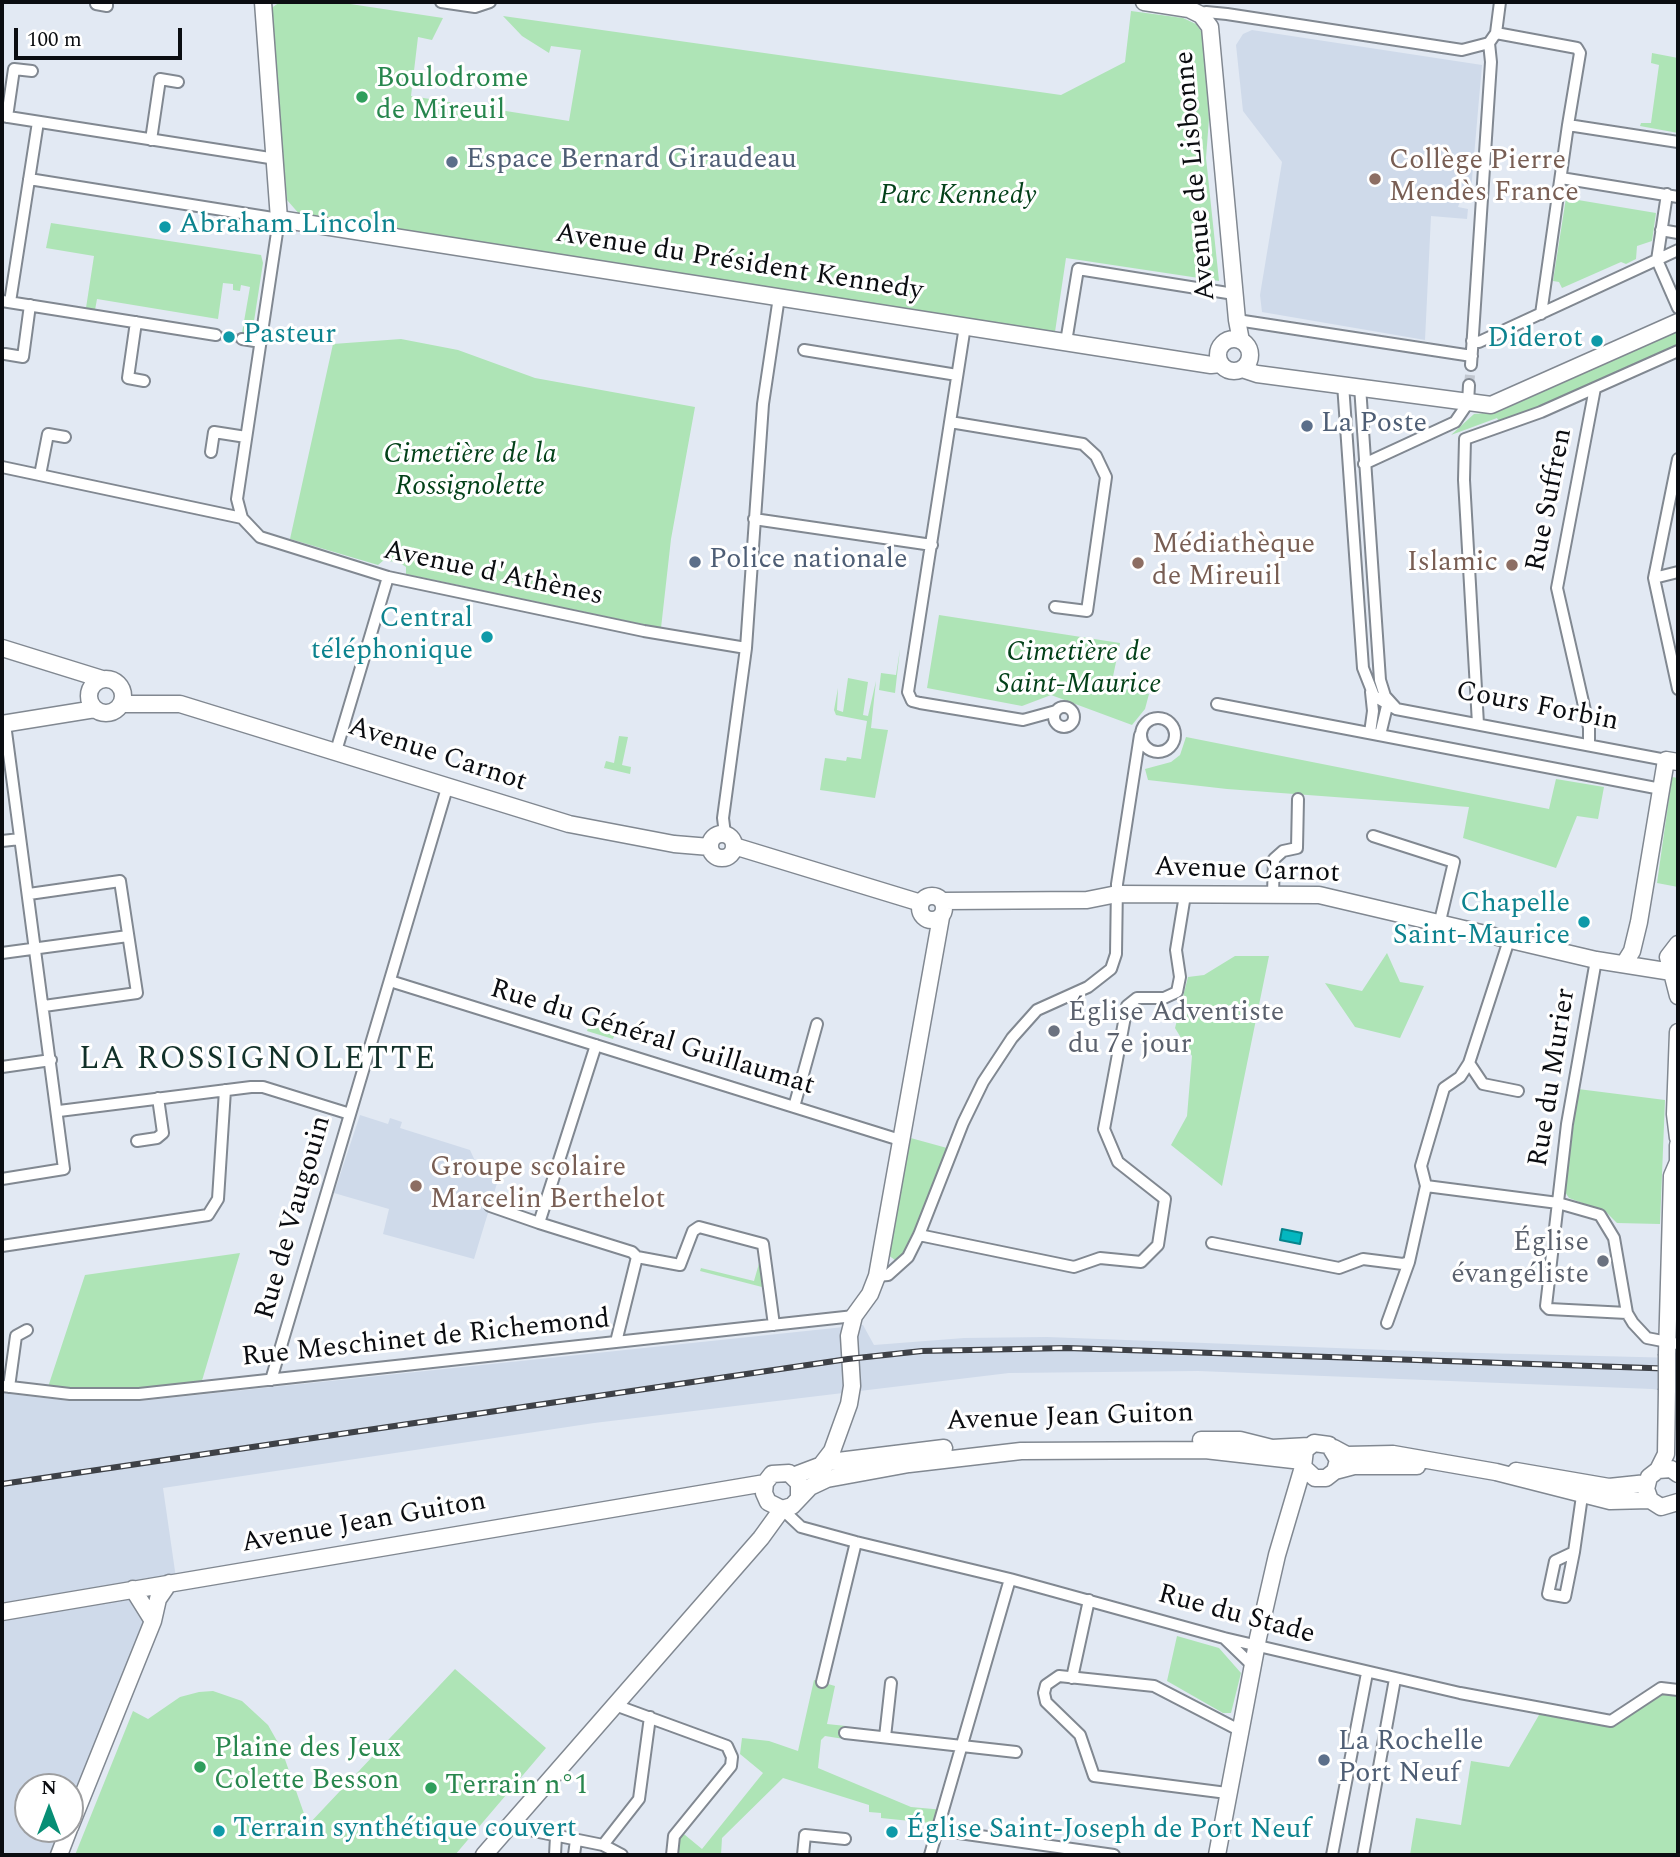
<!DOCTYPE html>
<meta charset="utf-8">
<style>
body{margin:0}
#map{position:relative;width:1680px;height:1857px;overflow:hidden;background:#e2e9f3;font-family:Spectral,serif}
canvas{display:block}
.frame{position:absolute;inset:0;border:4px solid #0b0d11;pointer-events:none}
.north{position:absolute;left:14px;top:1773px;width:70px;height:70px;box-sizing:border-box;background:#fff;border:2px solid #9d9ea0;border-radius:50%;rotate:0deg;font-size:19px;font-weight:700;line-height:28px;text-align:center;color:#0b0d11}
.north::after{content:'';display:block;margin:auto;width:24px;height:32px;background:#078e75;clip-path:polygon(50% 0,100% 100%,50% 72%,0 100%)}
.scale{position:absolute;left:14px;top:28px;width:168px;height:32px;box-sizing:border-box;border:4px solid #0b0d11;border-top:0;padding-left:9px;font-size:21px;line-height:24px;white-space:nowrap;color:#0b0d11;-webkit-text-stroke:5px #fff;paint-order:stroke}
</style>
<div id="map">
<canvas width="1680" height="1857"></canvas>
<div class="frame"></div>
<div class="north">N</div>
<div class="scale">100 m</div>
</div>
<script>
const ctx = document.querySelector('canvas').getContext('2d');
ctx.lineJoin = 'round';
function fill(path, color) { ctx.fillStyle = color; ctx.fill(path, 'evenodd'); }
const toPath = rows => new Path2D(rows.map(r => 'M' + r).join(''));
function trace(path, color, width, dash) { ctx.strokeStyle = color; ctx.lineWidth = width; ctx.lineCap = dash ? 'butt' : 'round'; ctx.setLineDash(dash || []); ctx.stroke(path); }
function drawText(font, color, halo, rows, align = 'center') {
  ctx.font = font + ' Spectral,serif'; ctx.lineWidth = 6; ctx.setLineDash([]); ctx.textBaseline = 'middle'; ctx.strokeStyle = halo; ctx.fillStyle = color; for (const [text, x, y, turn = 0] of rows) {
    ctx.save(); ctx.translate(x, y); ctx.rotate((+turn || 0) * Math.PI / 180); ctx.textAlign = isNaN(turn) ? turn : align; if (halo) ctx.strokeText(text, 0, 0); ctx.fillText(text, 0, 0); ctx.restore();
  }
}
fill(toPath([
 [1252,30,1482,65,1470,202,1460,201,1458,207,1468,209,1467,219,1431,216,1425,340,1262,312,1260,295,1282,162,1243,111,1236,45,1243,34],
 [360,1115,388,1124,390,1118,402,1122,400,1128,470,1150,481,1174,498,1180,474,1259,383,1234,389,1209,334,1193],
 [863,1325,874,1345,964,1338,1047,1337,1441,1352,1678,1358,1678,1393,1652,1389,1198,1371,1009,1373,594,1423,163,1488,176,1578,154,1604,70,1805,70,1787,28,1787,28,1829,60,1829,49,1855,2,1855,2,1393,70,1401,140,1401]
]), '#cfdaea');
fill(toPath([
 [280,2,337,2,443,18,432,40,418,37,411,96,569,121,581,50,551,46,549,53,522,36,503,16,1061,95,1125,62,1131,11,1183,18,1196,24,1203,34,1209,119,1206,158,1219,281,1066,258,1055,332,301,216,287,200,270,9],
 [1652,53,1678,58,1678,133,1640,126,1641,123,1651,123,1659,65,1651,63],
 [1566,198,1656,213,1652,241,1637,246,1636,259,1626,264,1621,262,1562,288,1559,282,1553,281],
 [51,223,261,255,263,263,252,334,242,333,250,287,241,285,240,291,233,290,233,284,223,283,218,319,97,299,95,310,86,308,94,256,46,248],
 [1678,330,1678,346,1528,414,1499,422,1497,418,1451,435,1474,414,1498,412],
 [401,339,458,350,535,378,695,407,671,539,661,628,406,574,406,567,400,563,384,560,378,565,290,539,333,344],
 [939,615,1120,643,1111,686,1149,694,1145,709,1132,725,1051,695,1022,706,927,688],
 [900,649,895,693,879,690,881,673,896,675],
 [848,678,868,682,863,715,868,716,876,681,871,728,888,730,875,798,820,790,825,758,846,761,847,757,861,759,867,721,836,715,834,710,838,688,837,710,843,712],
 [619,736,628,737,622,765,631,767,630,774,604,768,606,761,614,763],
 [1186,737,1549,809,1556,779,1604,787,1598,819,1577,816,1556,868,1463,838,1469,807,1227,789,1148,780,1145,769,1171,762,1180,755],
 [1672,777,1678,778,1678,887,1657,883],
 [1387,953,1400,982,1424,986,1400,1038,1355,1027,1325,983,1362,991],
 [1235,956,1269,956,1222,1186,1171,1145,1187,1116,1192,1056,1175,1028,1188,977,1204,975],
 [591,1019,617,1028,613,1039,587,1031],
 [1578,1089,1665,1100,1660,1224,1617,1223,1606,1212,1569,1198,1565,1192],
 [907,1137,947,1148,906,1251,895,1260,888,1255],
 [240,1253,201,1384,136,1389,48,1387,85,1275],
 [760,1260,762,1287,700,1271,701,1268,754,1281],
 [1177,1636,1219,1648,1241,1673,1231,1713,1223,1713,1167,1681],
 [455,1669,546,1748,455,1855,75,1855,133,1711,148,1719,180,1697,199,1692,213,1691,242,1701,268,1725,281,1748,308,1825],
 [814,1680,835,1686,827,1724,846,1726,844,1739,825,1736,821,1740,818,1768,911,1807,944,1810,940,1824,881,1818,881,1813,869,1812,869,1805,783,1778,722,1838,721,1855,672,1855,679,1830,702,1849,763,1773,740,1754,742,1738,769,1741,798,1751],
 [1661,1688,1678,1690,1678,1855,1410,1855,1416,1818,1461,1825,1471,1761,1509,1767,1543,1708,1611,1720]
]), '#aee4b6');
const water = toPath([
 [1282,1229,1302,1233,1300,1244,1280,1240,1282,1229]
]);
fill(water, '#04b7c0');
trace(water, '#06848c', 2);
trace(toPath([
 [216,335,242,339],
 [1469,385,1471,365]
]), '#c2c8d1', 10, [10, 5]);
const street = toPath([
 [441,2,475,7,490,2],
 [96,4,107,6,107,2],
 [1201,15,1206,12,1227,14,1462,50,1489,43],
 [1496,33,1577,48,1580,53,1568,125,1678,142],
 [2,116,276,159],
 [7,117,14,69,32,71],
 [151,140,160,79,178,82],
 [1561,178,1678,197],
 [29,179,279,219,237,499,242,518,260,537,388,577,644,631,746,648],
 [1667,194,1657,260,1678,308],
 [1661,230,1678,233],
 [2,301,216,335],
 [10,302,38,122],
 [1541,314,1568,125],
 [1237,320,1472,356],
 [136,322,128,378,144,381],
 [965,326,908,692,912,701,920,703,1023,720,1056,711],
 [242,339,261,342],
 [1472,341,1479,342,1678,250],
 [1066,342,1078,269,1234,294],
 [804,350,957,375],
 [5,354,23,357,30,305],
 [1471,365,1491,62,1489,43,1496,33,1500,2],
 [1343,384,1363,668,1374,696,1396,709,1666,760],
 [1360,386,1380,680,1385,696,1395,707],
 [950,422,1083,444,1096,456,1106,477,1087,611,1055,607],
 [211,452,214,432,246,437],
 [1678,459,1654,578,1678,689],
 [1364,464,1455,422,1468,403,1469,385],
 [2,467,242,518],
 [40,475,48,434,65,437],
 [754,519,932,545],
 [1654,578,1678,572],
 [1217,704,1661,789],
 '1054 717a10 10 0 1 1 20 0a10 10 0 1 1-20 0Z',
 '1141 735a17 17 0 1 1 34 0a17 17 0 1 1-34 0Z',
 [1478,724,1464,480,1465,439,1541,412,1678,351],
 [1370,733,1373,711,1371,692],
 [1380,735,1387,706],
 [1589,744,1589,728,1557,588,1595,388],
 [336,751,388,577],
 [725,834,723,818,746,648,763,404,779,297],
 [1373,836,1454,862,1440,921],
 [2,841,20,839],
 [29,894,120,881,137,993,44,1006],
 [1273,894,1274,859,1283,851,1297,848,1298,799],
 [2,953,128,936],
 [1596,960,1567,1124,1546,1306,1549,1309,1627,1313],
 [390,981,900,1140],
 [596,1045,539,1223,632,1252,637,1257,616,1342],
 [1469,1063,1483,1084,1518,1091],
 [2,1067,51,1060],
 [794,1107,817,1024],
 [59,1111,251,1087,263,1087,350,1114],
 [137,1141,157,1138,163,1133,158,1098],
 [2,1179,64,1169,5,724],
 [1426,1186,1558,1203,1600,1215,1614,1238,1627,1313,1633,1323,1647,1338,1678,1344],
 [490,1206,539,1223],
 [919,1235,1074,1267,1100,1258,1141,1262,1158,1245,1165,1199,1118,1162,1104,1129,1127,1006,1137,998,1164,998,1177,992,1180,977,1176,950,1185,895],
 [1212,1243,1339,1268,1363,1259,1403,1264,1409,1262,1426,1186,1421,1166,1444,1088,1460,1077,1469,1063,1509,940],
 [2,1246,208,1215,218,1199,225,1090],
 [637,1257,680,1265,693,1231,699,1227,763,1244,774,1325],
 [877,1276,888,1275,908,1257,919,1235,963,1123,983,1082,1012,1038,1037,1010,1088,987,1111,969,1116,954,1117,884,1140,735],
 [1387,1323,1409,1262],
 [271,1380,447,788],
 [2,1386,70,1394,139,1394,854,1316],
 [9,1387,16,1336,27,1330],
 [782,1509,801,1527,856,1542,1010,1579,1224,1638,1460,1693,1611,1721,1661,1688,1678,1690],
 [1574,1552,1555,1561,1548,1594,1565,1597,1574,1552,1583,1489],
 [1224,1638,1253,1666],
 [1072,1678,1089,1600],
 [822,1682,856,1542],
 [615,1705,727,1746,732,1757,731,1766,674,1836,672,1855],
 [845,1733,1016,1752],
 [885,1737,891,1683],
 [1227,1793,1094,1776,1080,1735,1046,1702,1044,1693,1046,1685,1059,1676,1154,1686,1239,1730],
 [509,1826,603,1845,622,1855],
 [938,1830,1114,1855],
 [603,1845,639,1799,650,1717],
 [555,1855,556,1836],
 [574,1855,576,1840],
 [803,1855,805,1835,845,1839],
 [930,1855,1010,1579],
 [1332,1855,1367,1673],
 [1363,1855,1395,1679]
]);
const secondary = toPath([
 [263,2,279,219,1211,365,1221,364],
 [1144,2,1189,9,1201,15,1210,27,1237,320,1241,341],
 '1218 355a16 16 0 1 1 32 0a16 16 0 1 1-32 0Z',
 [1242,369,1257,374,1491,405,1678,322],
 [2,648,102,679],
 '89 696a17 17 0 1 1 34 0a17 17 0 1 1-34 0Z',
 [121,704,180,704,569,824,674,844,710,847],
 [2,724,95,709],
 '710 846a12 12 0 1 1 24 0a12 12 0 1 1-24 0Z',
 [734,846,921,903],
 '920 908a12 12 0 1 1 24 0a12 12 0 1 1-24 0Z',
 [943,901,1087,900,1117,894,1319,895,1596,960,1678,973],
 [1678,944,1668,957,1678,996],
 [1624,964,1632,951,1639,922,1666,760,1678,762],
 [1678,1032,1675,1114,1678,1138],
 [1667,1354,1672,1176,1678,1162,1678,1145],
 [1201,1440,1240,1440,1272,1448,1309,1446],
 [1334,1448,1347,1455,1393,1454,1496,1472,1610,1501,1650,1500],
 [822,1464,832,1451,849,1404,852,1386,849,1336,854,1316,870,1294,877,1276,941,917],
 [1658,1470,1666,1454,1667,1390],
 [1335,1471,1338,1460,1329,1445,1314,1443,1305,1450,1303,1467,1315,1478,1326,1478,1335,1471,1354,1466,1417,1466],
 [1516,1471,1609,1487,1647,1483],
 [1678,1474,1671,1469,1658,1470,1649,1477,1646,1489,1650,1500,1661,1507,1678,1502],
 [793,1476,830,1462,944,1448],
 [799,1496,799,1483,789,1473,772,1474,765,1483,764,1493,768,1502,782,1509,792,1506,810,1487,827,1479,909,1464,1021,1451,1205,1450,1302,1461],
 [133,1589,153,1621],
 [2,1612,765,1483],
 [70,1827,153,1621,158,1599,169,1583],
 [59,1855,69,1829],
 [484,1855,761,1538,782,1509],
 [1217,1855,1258,1638,1277,1555,1303,1467]
]);
trace(street, '#818891', 14);
trace(secondary, '#818891', 19);
trace(street, '#fff', 10);
trace(secondary, '#fff', 16);
const rail = toPath([
 [2,1484,848,1359,922,1351,1067,1348,1678,1369]
]);
trace(rail, '#3e4147', 6);
trace(rail, '#fff', 3.5, [10]);
const secondaryBridge = toPath([
 [1667,1354,1667,1390]
]);
trace(secondaryBridge, '#818891', 19, []);
trace(secondaryBridge, '#fff', 16);
for (const [x, y, r, color] of [
 [362,97,7,"#2e9e5b"],
 [452,162,7,"#5c6f8a"],
 [1375,179,7,"#8d6e63"],
 [165,227,7,"#0f9aa8"],
 [229,337,7,"#0f9aa8"],
 [1597,341,7,"#0f9aa8"],
 [1307,426,7,"#5c6f8a"],
 [695,562,7,"#5c6f8a"],
 [1138,563,7,"#8d6e63"],
 [1512,565,7,"#8d6e63"],
 [487,637,7,"#0f9aa8"],
 [1584,922,7,"#0f9aa8"],
 [1054,1031,7,"#6b7280"],
 [416,1186,7,"#8d6e63"],
 [1603,1261,7,"#6b7280"],
 [1324,1760,7,"#5c6f8a"],
 [200,1767,7,"#2e9e5b"],
 [431,1788,7,"#2e9e5b"],
 [219,1831,7,"#0f9aa8"],
 [892,1832,7,"#0f9aa8"]
]) { const dot = new Path2D(); dot.arc(x, y, r, 0, 2 * Math.PI); ctx.fillStyle = color; ctx.fill(dot); trace(dot, '#fff', 2.5); }
drawText('28px', '#27864d', '#fff', [
 ["Boulodrome",376,81],
 ["de Mireuil",376,113],
 ["Plaine des Jeux",214,1751],
 ["Colette Besson",214,1783],
 ["Terrain n°1",445,1788]
], 'left');
drawText('28px', '#4e5e75', '#fff', [
 ["Espace Bernard Giraudeau",466,162],
 ["La Poste",1321,426],
 ["Police nationale",709,562],
 ["La Rochelle",1338,1744],
 ["Port Neuf",1338,1776]
], 'left');
drawText('28px', '#785e54', '#fff', [
 ["Collège Pierre",1389,163],
 ["Mendès France",1389,195],
 ["Médiathèque",1152,547],
 ["de Mireuil",1152,579],
 ["Islamic",1498,565,"right"],
 ["Groupe scolaire",430,1170],
 ["Marcelin Berthelot",430,1202]
], 'left');
drawText('28px', '#0b0d11', '#fff', [
 ["Avenue de Lisbonne",1197,176,-95],
 ["Avenue du Président Kennedy",739,264,9],
 ["Rue Suffren",1551,500,-79],
 ["Avenue d'Athènes",493,575,12],
 ["Cours Forbin",1537,708,11],
 ["Avenue Carnot",437,756,18],
 ["Avenue Carnot",1247,872,2],
 ["Rue du Général Guillaumat",652,1039,17],
 ["Rue du Murier",1554,1078,-81],
 ["Rue de Vaugouin",295,1218,-74],
 ["Rue Meschinet de Richemond",426,1340,-6],
 ["Avenue Jean Guiton",1070,1419,-2],
 ["Avenue Jean Guiton",364,1524,-10],
 ["Rue du Stade",1236,1616,15]
]);
drawText('italic 28px', '#034119', '#fff', [
 ["Parc Kennedy",958,198],
 ["Cimetière de la",470,457],
 ["Rossignolette",470,489],
 ["Cimetière de",1079,655],
 ["Saint-Maurice",1079,687]
]);
drawText('28px', '#0d838f', '#fff', [
 ["Abraham Lincoln",179,227],
 ["Pasteur",243,337],
 ["Diderot",1583,341,"right"],
 ["Central",473,621,"right"],
 ["téléphonique",473,653,"right"],
 ["Chapelle",1570,906,"right"],
 ["Saint-Maurice",1570,938,"right"],
 ["Terrain synthétique couvert",233,1831],
 ["Église Saint-Joseph de Port Neuf",906,1832]
], 'left');
drawText('28px', '#5b616d', '#fff', [
 ["Église Adventiste",1068,1015],
 ["du 7e jour",1068,1047],
 ["Église",1589,1245,"right"],
 ["évangéliste",1589,1277,"right"]
], 'left');
ctx.letterSpacing = '2px';
drawText('32px', '#123129', '#fff', [
 ["LA ROSSIGNOLETTE",258,1062]
]);
ctx.letterSpacing = '0px';
</script>
